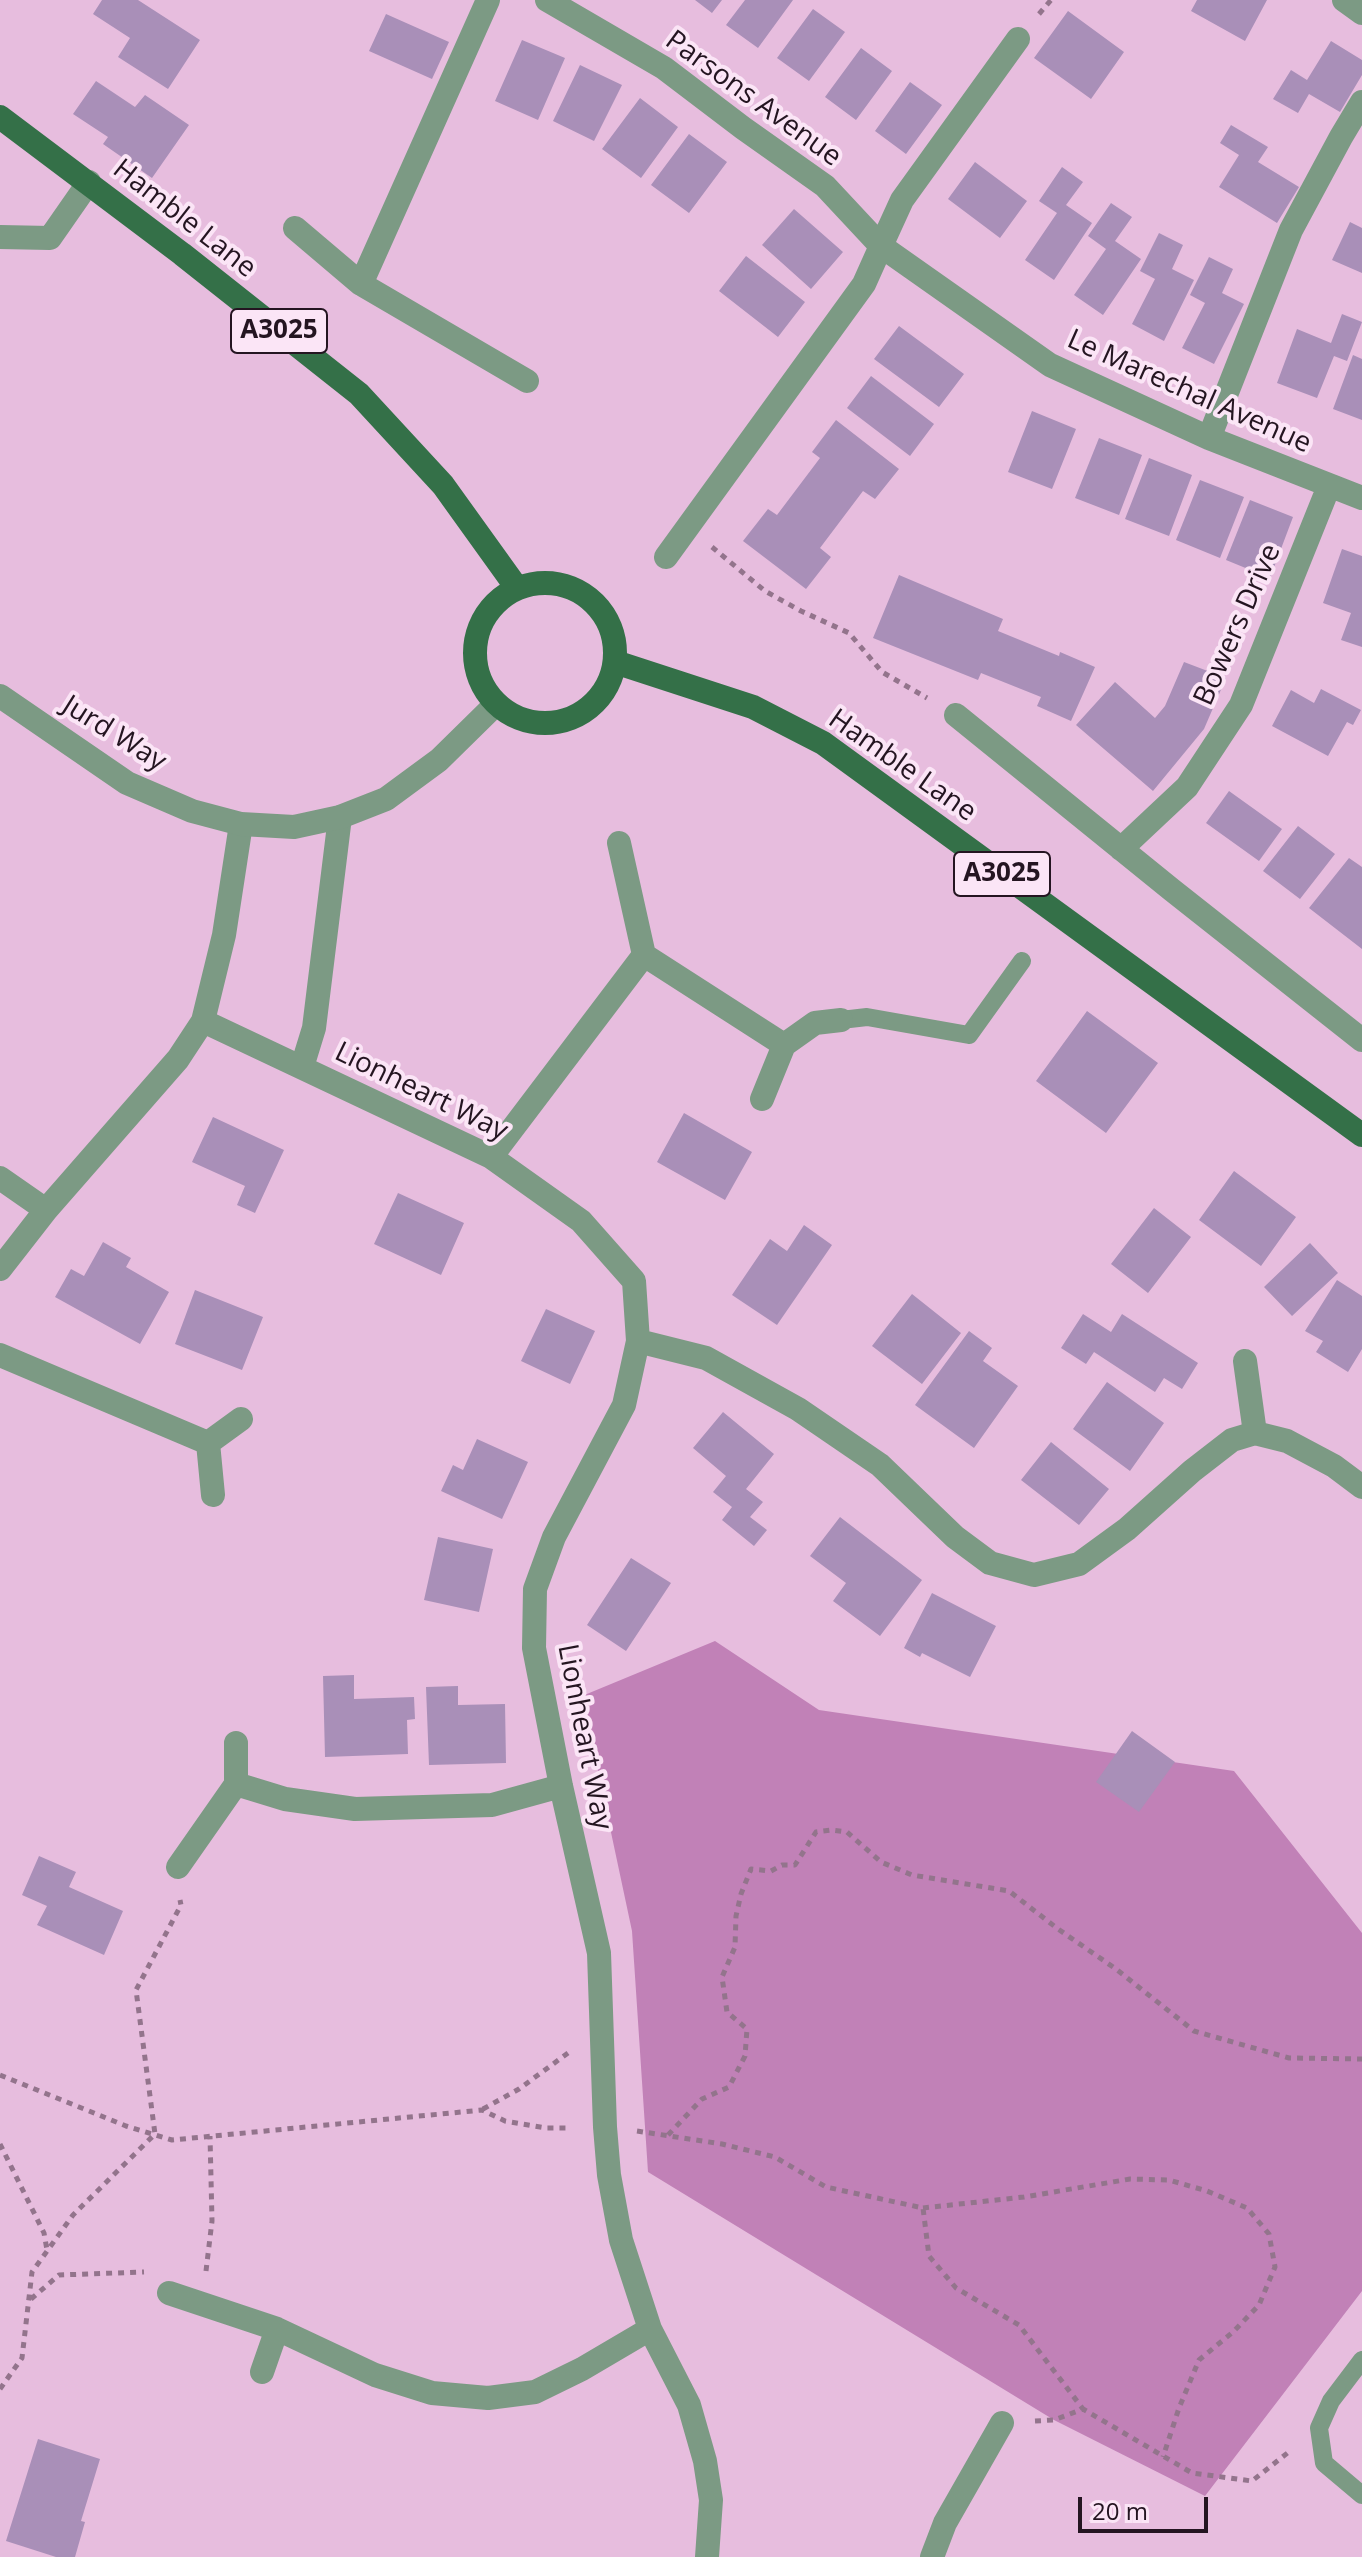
<!DOCTYPE html>
<style>
body{margin:0}
#map{position:relative;width:1362px;height:2557px;overflow:hidden;background:#e7bdde;font-family:"Open Sans",sans-serif}
canvas{display:block}
.scale{position:absolute;left:1078px;top:2497px;width:130px;height:36px;box-sizing:border-box;border:4px solid #241521;border-top:0;padding-left:10px;font-size:24px;line-height:28px;white-space:nowrap;color:#241521;-webkit-text-stroke:6px #fbe5f6;paint-order:stroke}
</style>
<div id="map">
<canvas width="1362" height="2557"></canvas>
<div class="scale">20 m</div>
</div>
<script>
const ctx = document.querySelector('canvas').getContext('2d');
ctx.lineJoin = 'round';
function fill(path, color) { ctx.fillStyle = color; ctx.fill(path, 'evenodd'); }
const toPath = rows => new Path2D(rows.map(r => 'M' + r).join(''));
function trace(path, color, width, dash) { ctx.strokeStyle = color; ctx.lineWidth = width; ctx.lineCap = dash ? 'butt' : 'round'; ctx.setLineDash(dash || []); ctx.stroke(path); }
function drawText(font, color, halo, rows, align = 'center') {
  ctx.font = font + ' "Open Sans",sans-serif'; ctx.lineWidth = 8; ctx.setLineDash([]); ctx.textBaseline = 'middle'; ctx.strokeStyle = halo; ctx.fillStyle = color; for (const [text, x, y, turn = 0] of rows) {
    ctx.save(); ctx.translate(x, y); ctx.rotate((+turn || 0) * Math.PI / 180); ctx.textAlign = isNaN(turn) ? turn : align; if (halo) ctx.strokeText(text, 0, 0); ctx.fillText(text, 0, 0); ctx.restore();
  }
}
fill(toPath([
 [715,1641,819,1710,1234,1771,1362,1933,1362,2291,1205,2496,1054,2420,648,2172,632,1931,582,1696]
]), '#c181b7');
fill(toPath([
 [102,0,138,0,200,40,168,89,118,57,130,38,93,14],
 [695,0,722,0,712,13],
 [745,0,793,0,758,48,726,25],
 [1197,0,1267,0,1245,41,1191,11],
 [813,9,845,32,809,81,777,58],
 [1068,11,1124,52,1091,99,1034,58],
 [386,14,449,42,432,79,369,51],
 [522,40,565,58,538,120,495,101],
 [1331,41,1362,60,1362,75,1340,112,1309,94,1298,113,1273,99,1291,70,1307,80],
 [861,48,892,71,856,120,825,97],
 [580,65,622,85,594,141,553,121],
 [96,81,135,107,145,95,189,125,152,178,103,144,108,137,73,114],
 [910,82,942,105,906,154,875,131],
 [640,98,678,127,641,178,602,149],
 [1231,125,1268,147,1258,162,1299,187,1277,223,1219,187,1239,155,1220,143],
 [689,134,727,162,689,213,651,185],
 [975,162,1027,201,1000,238,948,199],
 [1062,167,1083,182,1066,205,1092,223,1054,280,1025,260,1057,213,1039,201],
 [1111,203,1132,217,1115,241,1141,259,1103,315,1074,295,1106,249,1088,236],
 [794,209,843,252,811,289,762,245],
 [1350,222,1362,228,1362,273,1332,260],
 [1159,233,1183,245,1172,269,1194,280,1164,341,1132,324,1155,279,1140,271],
 [746,256,805,302,778,337,719,291],
 [1209,257,1233,269,1222,293,1244,304,1214,364,1182,348,1205,303,1190,295],
 [1342,314,1362,322,1347,361,1334,356,1317,398,1277,383,1297,329,1331,343],
 [899,326,964,374,939,407,874,359],
 [1353,355,1362,359,1362,420,1333,409],
 [871,376,934,424,910,456,847,408],
 [1032,411,1076,429,1052,489,1008,472],
 [836,420,899,469,875,499,863,491,820,548,831,557,806,589,743,541,768,509,777,515,820,458,812,452],
 [1099,438,1142,455,1119,515,1075,498],
 [1149,458,1192,475,1169,536,1125,519],
 [1200,480,1244,497,1220,558,1176,540],
 [1250,500,1293,517,1270,578,1226,560],
 [1342,549,1362,556,1362,647,1341,640,1351,613,1323,603],
 [899,575,1003,619,998,631,1059,656,1060,652,1095,667,1071,721,1037,706,1041,697,981,673,978,680,873,638],
 [1184,662,1226,678,1204,729,1153,791,1076,725,1115,682,1155,718,1165,706],
 [1321,689,1361,710,1353,725,1347,722,1328,756,1272,726,1291,690,1314,703],
 [1229,791,1282,829,1259,861,1206,823],
 [1298,826,1335,854,1300,899,1263,871],
 [1349,858,1362,867,1362,949,1309,908],
 [1087,1011,1158,1063,1106,1133,1036,1081],
 [684,1113,752,1152,725,1200,657,1162],
 [213,1117,284,1150,255,1213,237,1205,245,1186,192,1162],
 [1234,1171,1296,1217,1261,1266,1199,1220],
 [398,1193,464,1223,441,1275,374,1244],
 [1154,1208,1191,1237,1148,1293,1111,1264],
 [804,1225,832,1245,777,1325,732,1295,770,1239,787,1251],
 [103,1242,131,1258,126,1267,169,1292,140,1344,55,1297,71,1269,84,1276],
 [1310,1243,1338,1273,1292,1316,1264,1287],
 [1337,1280,1362,1296,1362,1349,1348,1372,1316,1352,1323,1341,1305,1331],
 [195,1290,263,1317,242,1370,175,1344],
 [912,1294,961,1333,922,1384,872,1346],
 [546,1309,595,1331,570,1384,521,1361],
 [1083,1314,1111,1332,1122,1314,1198,1363,1182,1389,1164,1378,1155,1392,1094,1352,1086,1364,1061,1348],
 [969,1331,992,1348,983,1361,1018,1386,974,1448,915,1405],
 [1107,1382,1164,1423,1130,1471,1073,1429],
 [723,1412,774,1454,746,1489,763,1502,750,1517,767,1530,754,1546,722,1520,732,1507,713,1492,726,1476,693,1448],
 [477,1439,528,1462,502,1519,441,1491,453,1465,463,1470],
 [1051,1442,1109,1489,1079,1525,1021,1480],
 [840,1517,922,1580,880,1636,833,1601,846,1583,810,1556],
 [438,1537,493,1549,479,1612,424,1600],
 [631,1558,671,1583,626,1651,587,1625],
 [932,1593,996,1626,970,1677,922,1653,920,1657,904,1648],
 [354,1675,354,1699,414,1697,415,1719,407,1720,408,1754,325,1757,323,1676],
 [458,1686,458,1705,505,1704,506,1763,429,1765,426,1687],
 [1132,1731,1175,1762,1139,1812,1096,1782],
 [39,1856,76,1872,69,1887,123,1911,104,1955,37,1925,47,1906,22,1895],
 [38,2439,100,2459,81,2521,85,2522,75,2557,56,2557,6,2541]
]), '#a98fb8');
trace(toPath([
 [1039,14,1051,0],
 [712,547,765,591,801,611,849,633,882,672,927,698],
 [0,2075,126,2126,172,2140,482,2110,505,2121,546,2128,571,2128],
 [483,2109,519,2089,568,2053],
 [637,2131,722,2144,775,2157,826,2187,923,2208,929,2256,956,2288,1019,2325,1083,2409],
 [668,2135,702,2099,729,2087,745,2056,747,2029,727,2012,722,1977,735,1947,736,1916,741,1894,751,1869,771,1871,782,1865,795,1865,816,1832,831,1830,847,1832,881,1862,912,1875,1009,1891,1058,1929,1116,1969,1194,2031,1289,2058,1362,2059],
 [0,2144,44,2233,47,2250],
 [923,2208,1024,2197,1130,2179,1169,2180,1207,2191,1247,2208,1269,2234,1275,2267,1259,2305,1233,2332,1199,2360,1179,2408,1163,2457],
 [206,2271,212,2221,210,2136],
 [31,2299,59,2275,144,2272],
 [0,2389,22,2358,32,2272,73,2215,155,2134,136,1990,181,1905,180,1900],
 [1035,2421,1054,2420,1083,2409,1192,2473,1252,2481,1290,2451]
]), '#93748c', 5, [6, 6]);
trace(toPath([
 [841,1020,867,1017,969,1035,1022,961],
 [1362,2360,1331,2401,1319,2428,1324,2463,1362,2495]
]), '#7c9a84', 18);
trace(toPath([
 [488,0,361,284,527,381],
 [547,0,664,68,743,128,825,186,881,246,902,200,1018,39],
 [1344,0,1362,13],
 [295,228,361,284],
 [0,237,50,238,89,182],
 [1209,438,1291,230,1341,137,1362,102],
 [666,557,864,284,881,246,1050,365,1209,438,1362,498],
 [956,715,1172,890,1362,1040],
 [619,843,644,955,784,1045],
 [1121,849,1187,787,1241,705,1329,486],
 [203,1021,491,1157,581,1221,634,1281,638,1341,624,1405,554,1537,535,1589,534,1648,561,1786,599,1953,605,2127,609,2175,621,2240,650,2329,689,2405,705,2461,711,2500,707,2557],
 [302,1067,314,1028,340,817],
 [762,1099,784,1045,815,1023,841,1020],
 [491,1157,644,955],
 [0,1178,46,1210],
 [0,1269,46,1210,178,1059,203,1021,224,935,241,824],
 [638,1341,706,1358,798,1409,880,1465,955,1537,990,1563,1034,1575,1079,1564,1127,1529,1192,1471,1232,1440,1255,1433,1287,1441,1334,1466,1362,1487],
 [0,1355,208,1443,213,1495],
 [1245,1361,1255,1433],
 [208,1443,241,1419],
 [236,1784,285,1799,355,1809,492,1805,561,1786],
 [178,1867,236,1784,236,1743],
 [169,2293,277,2329,375,2375,432,2393,488,2398,535,2392,582,2369,650,2329],
 [262,2372,277,2329],
 [932,2557,945,2523,1002,2423]
]), '#7c9a84', 24);
trace(toPath([
 [0,696,127,783,192,811,241,824,294,827,340,817,386,799,439,760,496,704]
]), '#7c9a84', 24);
trace(toPath([
 [0,117,182,254,359,394,443,485,517,588],
 '475 653a70 70 0 1 1 140 0a70 70 0 1 1-140 0Z',
 [615,662,753,707,823,743,1362,1135]
]), '#347048', 24);
for (const [x, y, w] of [
 [279,331,96],
 [1002,874,96]
]) { const box = new Path2D(); box.roundRect(x - w / 2, y - 22, w, 44, 6); ctx.fillStyle = '#fbe5f6'; ctx.fill(box); trace(box, '#241521', 2); }
drawText('bold 26px', '#241521', null, [
 ["A3025",279,331],
 ["A3025",1002,874]
]);
drawText('28px', '#241521', '#fbe5f6', [
 ["Parsons Avenue",753,99,36],
 ["Hamble Lane",184,219,38],
 ["Le Marechal Avenue",1189,392,24],
 ["Bowers Drive",1238,625,-66],
 ["Jurd Way",114,734,32],
 ["Hamble Lane",902,766,35],
 ["Lionheart Way",421,1092,26],
 ["Lionheart Way",584,1737,79]
]);
</script>
